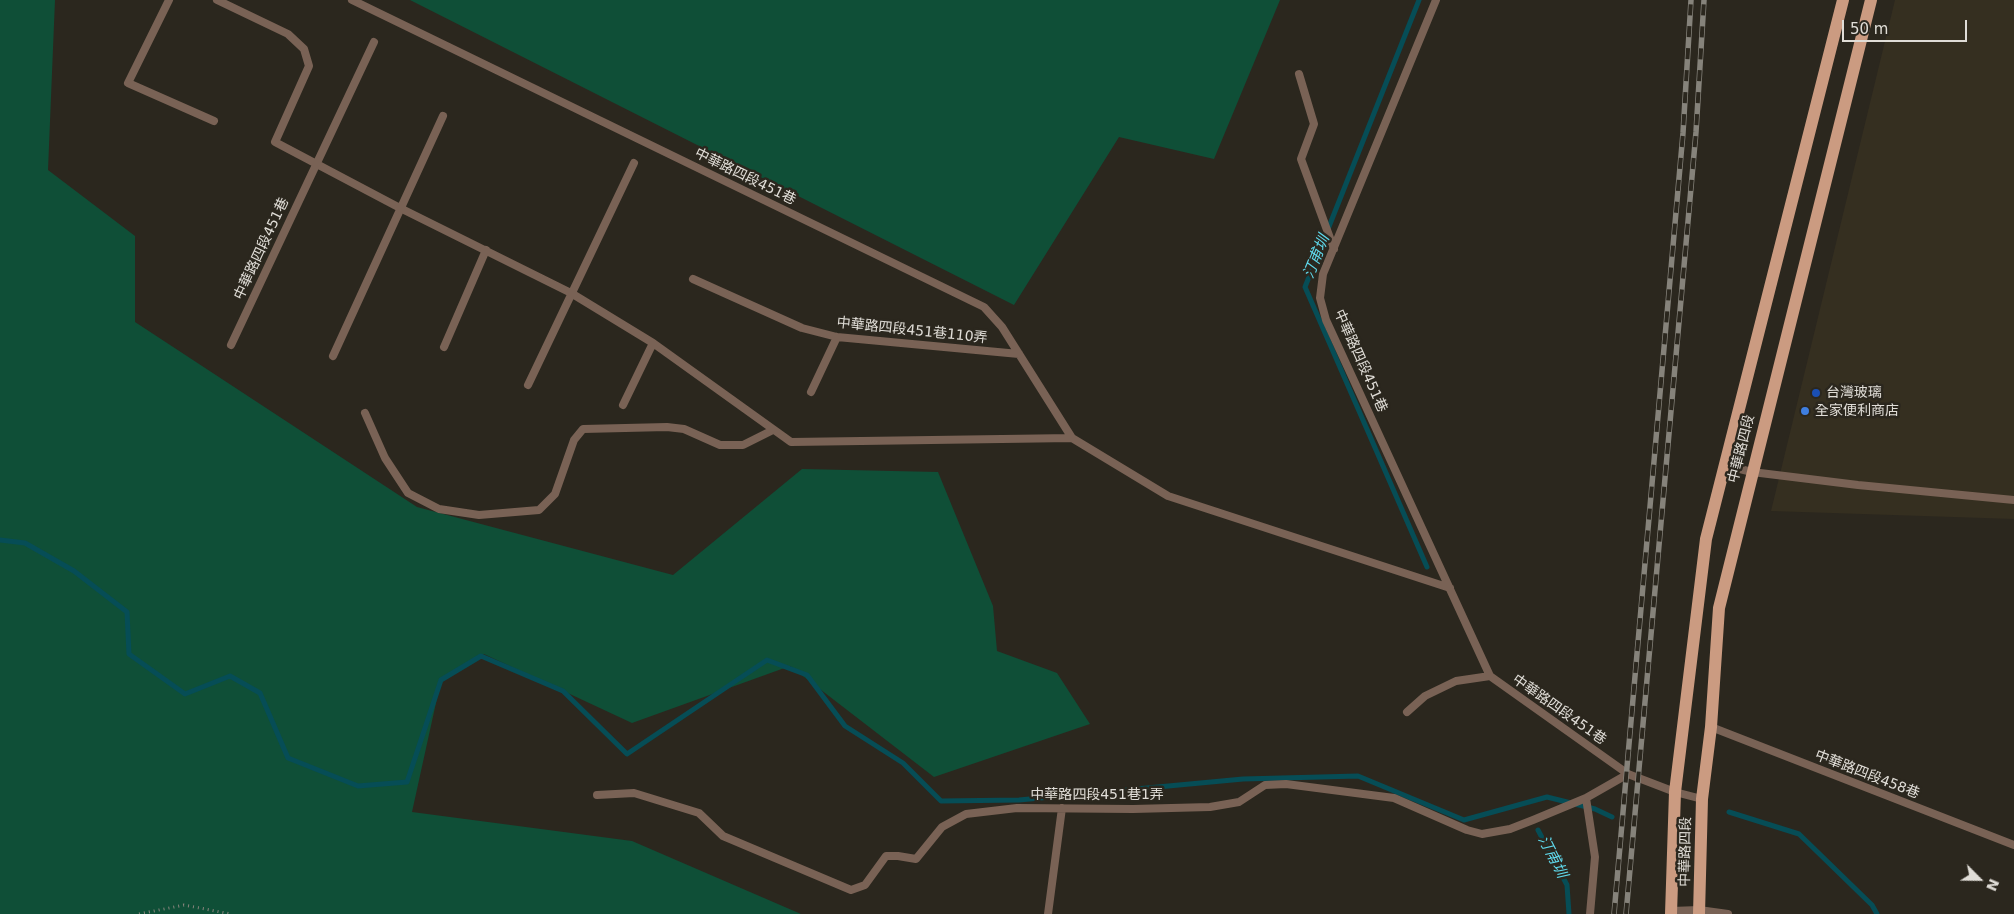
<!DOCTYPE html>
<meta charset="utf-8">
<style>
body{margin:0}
#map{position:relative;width:2014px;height:914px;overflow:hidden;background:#2b271e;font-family:"DejaVu Sans",sans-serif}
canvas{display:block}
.north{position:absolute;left:1954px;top:854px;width:50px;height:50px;-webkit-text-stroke:4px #2b271e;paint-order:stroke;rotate:113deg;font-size:14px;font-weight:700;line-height:20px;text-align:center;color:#e0ddd7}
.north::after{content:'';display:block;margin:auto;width:18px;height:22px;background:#e0ddd7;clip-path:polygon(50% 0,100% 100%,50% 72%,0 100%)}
.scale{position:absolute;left:1842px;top:20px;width:125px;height:22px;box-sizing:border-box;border:2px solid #e0ddd7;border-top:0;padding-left:6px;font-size:15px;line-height:18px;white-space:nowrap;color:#e0ddd7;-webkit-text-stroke:4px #2b271e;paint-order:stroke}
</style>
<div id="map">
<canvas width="2014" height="914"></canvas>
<div class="north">N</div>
<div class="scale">50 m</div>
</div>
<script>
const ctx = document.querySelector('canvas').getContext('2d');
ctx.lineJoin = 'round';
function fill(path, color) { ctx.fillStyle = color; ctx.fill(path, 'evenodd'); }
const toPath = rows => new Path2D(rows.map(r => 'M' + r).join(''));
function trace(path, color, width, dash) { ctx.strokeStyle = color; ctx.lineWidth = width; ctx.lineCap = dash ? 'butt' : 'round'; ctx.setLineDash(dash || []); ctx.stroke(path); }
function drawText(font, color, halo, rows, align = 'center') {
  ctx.font = font + ' "DejaVu Sans","Noto Sans TC",sans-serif'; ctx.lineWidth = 5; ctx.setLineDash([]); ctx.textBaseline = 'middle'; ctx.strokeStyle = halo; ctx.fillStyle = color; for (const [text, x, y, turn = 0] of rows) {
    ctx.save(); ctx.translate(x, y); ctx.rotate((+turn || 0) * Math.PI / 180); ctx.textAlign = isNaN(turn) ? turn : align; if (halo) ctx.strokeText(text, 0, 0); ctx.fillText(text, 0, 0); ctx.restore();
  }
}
fill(toPath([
 [1895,0,2014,0,2014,519,1771,511]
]), '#352f20');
fill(toPath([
 [0,0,55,0,48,170,135,236,135,322,417,507,673,575,802,469,938,472,993,606,997,651,1057,673,1090,724,934,777,790,666,632,723,484,654,441,680,412,812,632,841,801,914,0,914],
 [410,0,1280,0,1214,159,1119,137,1014,305]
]), '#0f4f37');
trace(toPath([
 [1419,0,1305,287,1427,567],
 [0,540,25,543,74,571,127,612,129,654,185,694,230,676,260,693,288,758,358,786,407,782,441,680,481,656,563,691,627,754,767,660,807,675,845,726,903,763,941,801,1019,800,1243,779,1358,776,1464,820,1547,797,1595,809,1612,817],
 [1729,812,1799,834,1872,905,1877,914],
 [1538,830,1567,885,1569,914]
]), '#064d56', 5);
trace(toPath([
 [139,914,184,905,231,914]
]), '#88857d', 3, [1, 4]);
trace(toPath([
 [169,0,128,83,214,121],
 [217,0,288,34,304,49,309,66,275,142,400,208,571,293,653,343,791,442,1072,438,1168,496,1450,588],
 [352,0,984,307,1002,327,1072,438],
 [1436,0,1323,274,1320,298,1326,320,1490,676,1628,774,1675,792,1702,799],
 [1299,74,1314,124,1301,159,1334,249],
 [693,279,802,328,837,337,1019,354],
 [231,345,374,42],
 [444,347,486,250],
 [333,356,443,116],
 [528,385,634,163],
 [811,392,837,337],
 [623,405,653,343],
 [365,413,385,458,408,493,439,509,479,515,539,510,555,494,574,440,583,429,667,427,684,429,720,445,743,445,773,430],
 [1724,465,1752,472,1858,485,2014,500],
 [1407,712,1425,696,1456,681,1490,676],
 [1711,727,2014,845],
 [597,795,634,793,699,813,723,836,851,890,865,885,886,856,898,856,916,859,942,827,966,814,1017,808,1133,809,1210,807,1239,802,1265,785,1286,784,1394,798,1467,830,1482,834,1510,829,1533,820,1586,798,1628,774],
 [1586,798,1595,857,1590,914],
 [1671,911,1699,910,1728,914],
 [1048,914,1062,808]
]), '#796255', 8);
trace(toPath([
 [1671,914,1675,792,1706,539,1843,0],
 [1699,914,1702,799,1711,727,1719,608,1871,0]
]), '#cb9b81', 12);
const rail = toPath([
 [1614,914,1683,133,1691,0],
 [1626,914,1696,132,1704,0]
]);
trace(rail, '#86837b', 5.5);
trace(rail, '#2b271e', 4, [11]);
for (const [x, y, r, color] of [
 [1816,393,5,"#1a4fb4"],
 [1805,411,5,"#3f7fe0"]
]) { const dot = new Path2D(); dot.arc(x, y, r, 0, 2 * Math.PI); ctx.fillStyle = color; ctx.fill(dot); trace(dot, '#2b271e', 2); }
drawText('14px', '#e0ddd7', '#2b271e', [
 ["中華路四段451巷",745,177,26],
 ["中華路四段451巷",262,249,-65],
 ["中華路四段451巷110弄",912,331,6],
 ["中華路四段451巷",1360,361,66],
 ["中華路四段",1742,449,-76],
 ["中華路四段451巷",1559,710,35],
 ["中華路四段458巷",1867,775,21],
 ["中華路四段451巷1弄",1097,795],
 ["中華路四段",1686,852,-89]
]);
drawText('14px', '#e0ddd7', '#2b271e', [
 ["台灣玻璃",1826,393],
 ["全家便利商店",1815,411]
], 'left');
drawText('italic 15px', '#5fd8eb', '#2b271e', [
 ["汀甫圳",1317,257,-68],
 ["汀甫圳",1552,857,63]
]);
</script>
